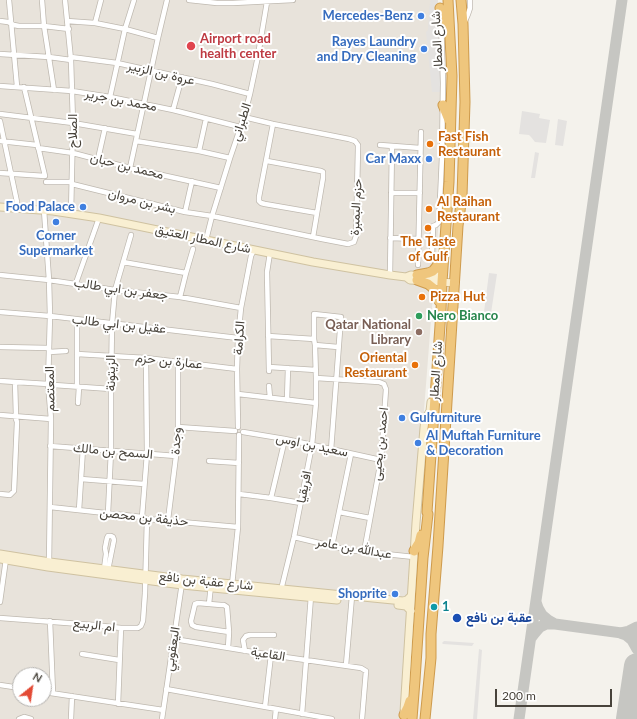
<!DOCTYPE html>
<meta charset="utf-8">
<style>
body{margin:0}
#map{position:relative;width:637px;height:719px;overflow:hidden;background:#f4f2ec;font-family:Lato,sans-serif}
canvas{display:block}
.north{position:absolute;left:12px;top:667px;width:40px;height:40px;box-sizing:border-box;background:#fff;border:1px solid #b6b4b1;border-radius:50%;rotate:30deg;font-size:11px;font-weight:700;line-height:16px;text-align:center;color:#48433b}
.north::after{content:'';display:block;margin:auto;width:14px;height:18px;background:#e34a35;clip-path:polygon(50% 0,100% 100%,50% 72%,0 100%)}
.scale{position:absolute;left:495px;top:689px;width:117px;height:18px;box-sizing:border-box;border:2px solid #48433b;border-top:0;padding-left:5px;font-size:12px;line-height:14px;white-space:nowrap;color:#48433b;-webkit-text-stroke:3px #fff;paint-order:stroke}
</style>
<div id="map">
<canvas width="637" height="719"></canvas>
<div class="north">N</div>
<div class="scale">200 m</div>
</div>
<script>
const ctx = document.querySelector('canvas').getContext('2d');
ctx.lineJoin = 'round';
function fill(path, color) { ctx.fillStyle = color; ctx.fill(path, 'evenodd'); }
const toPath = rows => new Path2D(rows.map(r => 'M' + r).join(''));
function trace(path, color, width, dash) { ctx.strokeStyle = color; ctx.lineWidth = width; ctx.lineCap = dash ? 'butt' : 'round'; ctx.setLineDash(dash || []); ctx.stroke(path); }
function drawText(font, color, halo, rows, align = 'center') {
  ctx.font = font + ' Lato,Vazirmatn,sans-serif'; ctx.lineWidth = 4; ctx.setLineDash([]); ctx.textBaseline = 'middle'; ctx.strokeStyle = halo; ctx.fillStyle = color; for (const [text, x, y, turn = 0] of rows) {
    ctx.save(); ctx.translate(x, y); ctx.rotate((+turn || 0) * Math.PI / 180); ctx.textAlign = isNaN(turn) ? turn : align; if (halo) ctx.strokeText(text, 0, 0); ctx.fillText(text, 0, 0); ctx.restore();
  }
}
fill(toPath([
 [0,0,438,0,444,153,400,719,0,719],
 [20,675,44,675,44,699,20,699]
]), '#e8e3db');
fill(toPath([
 [431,0,437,0,439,5,441,92,432,92,426,32,428,30,429,9],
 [522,111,540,114,539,118,550,120,546,143,535,142,531,137,529,135,519,134],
 [558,119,567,121,563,146,555,145],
 [535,152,539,153,535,178,531,178],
 [489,273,497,274,491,313,484,312],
 [444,641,474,643,472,646,443,644,442,643],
 [479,649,482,650,477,719,473,719]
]), '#e4e2e0');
trace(toPath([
 [555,624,637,635],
 [637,627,629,631,620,633,626,635,632,640,637,649],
 [531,638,534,634,540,627,546,624,555,624,548,620,542,615,538,608,536,602],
 [519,719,622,0]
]), '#c6c6c2', 11);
trace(toPath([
 [629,719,637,666]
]), '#c6c6c2', 26);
const street = toPath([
 [9,0,17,86],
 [42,0,44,26,54,90],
 [65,0,71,60,73,123,71,214],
 [189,0,217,3,233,3,293,0],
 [0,21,8,22,14,25,19,26,44,26,69,29],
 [67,21,95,23,125,29,158,38],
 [465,21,468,14,470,8,470,0],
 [95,23,101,0],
 [0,54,49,57,71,60],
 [71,57,117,63,212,84,250,94],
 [0,86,72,91,110,97,173,110,240,127],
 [110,97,125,29,134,0],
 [173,110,182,77],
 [0,114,73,123,137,134],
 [0,121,17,202],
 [273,124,259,197,259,201,261,203,265,204,317,213],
 [0,141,37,145],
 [136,141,199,151,230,158],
 [380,145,420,148],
 [38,148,73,153,130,168,221,188],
 [199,151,206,119],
 [98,159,105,128],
 [267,161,321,171,323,172,323,178,313,237],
 [130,168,158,38,167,0],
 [0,173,45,176,24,87],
 [46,182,72,182],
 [72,184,185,212,212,216,322,239,348,244,354,242,356,236,358,148,358,145,355,141,349,139,273,124,244,117],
 [391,193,420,193],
 [44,210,49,280,50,316,48,384,51,419,49,564],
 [185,212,192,181],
 [390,238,419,239],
 [206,240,212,216,230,158,244,117,250,94,257,61,267,2],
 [432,256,433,226,436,225,439,222,442,157,443,83,441,18],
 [123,262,186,273],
 [418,265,421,132],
 [0,275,49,280,115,290,180,297,241,308],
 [390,275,392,146],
 [76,283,99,218],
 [180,297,186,273,193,249],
 [0,312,50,316,238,338],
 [268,336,314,339],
 [315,345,338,347],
 [0,347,49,348],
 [49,352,66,351],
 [77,354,146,358,237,369],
 [269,367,316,370],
 [269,371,267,272,270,253],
 [316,378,379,382,384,384,385,387,386,389,381,460,364,552],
 [0,381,48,384],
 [15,382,16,416],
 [54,385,111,389],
 [269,386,270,398],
 [77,387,77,320],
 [238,394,316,403],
 [287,400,288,368],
 [78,403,79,387],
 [0,415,51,419],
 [178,427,235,431],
 [238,427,237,369,238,338,241,308,251,256,254,250],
 [243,432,285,439,381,460],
 [50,446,176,456],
 [209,461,239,463],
 [81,479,144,484],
 [0,494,10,495,14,491,17,422,15,416],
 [239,494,271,498,301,503],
 [271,498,285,439],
 [50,507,142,517,147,519,238,527],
 [79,510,83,448],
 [339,512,370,518],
 [108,513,111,451,111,389,112,324,115,290,131,235],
 [142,517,147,454,146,358],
 [168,520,176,456,178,427,178,362],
 [294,537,348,550,414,557],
 [332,546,351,454],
 [104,569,106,554,105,548,107,538,108,536,111,536,113,537,114,540,108,570],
 [232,585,238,527,239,435],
 [281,590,294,537,312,445,316,403,316,378,315,345,314,339,314,314,341,317,331,450],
 [0,602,6,559],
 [209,604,211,585],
 [0,618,94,625,121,628,138,628,141,626,143,621,145,593,147,519],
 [50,621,53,693],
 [174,639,271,655,361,668,366,671,362,719],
 [228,648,229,632,227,607,224,605,221,605,198,603,195,604,191,621,192,625,196,627,229,632],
 [245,651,243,640,246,636,250,635,274,635],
 [82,654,119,660],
 [346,665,352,596],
 [0,685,20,688],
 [166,689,332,719],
 [44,692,163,710],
 [118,704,121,628],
 [265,707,271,655],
 [302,714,311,596],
 [19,719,24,717,31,719],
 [71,719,72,696],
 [162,719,182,583],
 [275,719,276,709]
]);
const secondary = toPath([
 [0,207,53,211,99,218,313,262,390,275,406,277,410,280,455,283],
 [406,277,411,275,442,276],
 [0,554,50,562,182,579,403,601,407,600,411,596],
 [0,559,48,567,182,585,337,600],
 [398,605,406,606,411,611],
 [404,712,416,523,424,428,425,420,430,411,431,402]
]);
const highway = toPath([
 [440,8,447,25],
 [443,105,449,120],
 [417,275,428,273,433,271,437,266,441,257],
 [417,280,428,284,433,288,439,301],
 [414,551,419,543,421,535],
 [404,715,408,707,410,701],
 [412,719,415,680,423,558,428,514,427,512,441,311,442,282,449,182,452,76,448,0],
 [425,719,431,658,431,634,438,546,458,226,462,196,465,102,463,24,461,0]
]);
trace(street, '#bfb9b0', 6);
trace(secondary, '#cfc2a1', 9);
trace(highway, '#ce9b4d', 11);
trace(street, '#fff', 4.5);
trace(secondary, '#f9efd2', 7);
trace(highway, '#efc67d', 9);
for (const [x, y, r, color] of [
 [421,16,4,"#3f7fe0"],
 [191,46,5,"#e0444e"],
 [424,49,4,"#3f7fe0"],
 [430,144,4,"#e8710a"],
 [429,159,4,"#3f7fe0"],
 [83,207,4,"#3f7fe0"],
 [429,209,4,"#e8710a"],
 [56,222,4,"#3f7fe0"],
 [428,228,4,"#e8710a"],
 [422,297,4,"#e8710a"],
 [419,316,4,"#2e9e5b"],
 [419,332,4,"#8d6e63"],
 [415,365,4,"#e8710a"],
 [402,418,4,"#3f7fe0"],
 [418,443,4,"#3f7fe0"],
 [395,594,4,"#3f7fe0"],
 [434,607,4,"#0f9aa8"],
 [457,618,5,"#1a4fb4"]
]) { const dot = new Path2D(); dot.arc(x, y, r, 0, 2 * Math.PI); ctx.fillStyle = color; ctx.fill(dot); trace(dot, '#fff', 1.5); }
drawText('bold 13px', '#366cbe', '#fff', [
 ["Mercedes-Benz",413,16],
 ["Rayes Laundry",416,42],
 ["and Dry Cleaning",416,57],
 ["Car Maxx",421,159],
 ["Food Palace",75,207],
 ["Corner",56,236,"center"],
 ["Supermarket",56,251,"center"],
 ["Gulfurniture",410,418,"left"],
 ["Al Muftah Furniture",426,436,"left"],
 ["& Decoration",426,451,"left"],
 ["Shoprite",387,594]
], 'right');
drawText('bold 13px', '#be3a42', '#fff', [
 ["Airport road",200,39],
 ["health center",200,54]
], 'left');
drawText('13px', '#48433b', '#fff', [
 ["شارع المطار",437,41,-93],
 ["عروة بن الزبير",161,73,13],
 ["محمد بن جرير",121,100,11],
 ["الطبراني",241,122,-72],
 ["الصلاح",73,131,-90],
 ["محمد بن حبان",127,166,14],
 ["بشر بن مروان",142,201,14],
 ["حزم البمبرة",356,207,-87],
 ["شارع المطار العتيق",203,239,12],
 ["جعفر بن ابي طالب",121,289,8],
 ["عقيل بن ابي طالب",119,324,6],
 ["الكرامة",239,338,-86],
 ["عمارة بن حزم",169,361,6],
 ["شارع المطار",436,371,-86],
 ["الزيتونة",111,373,-90],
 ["المعتصم",50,389,-91],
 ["وجدة",176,441,-87],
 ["احمد بن يحيى",380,444,-84],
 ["سعيد بن اوس",312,445,12],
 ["السمح بن مالك",113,451,5],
 ["افريقيا",304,487,-79],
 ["حذيفة بن محصن",144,517,6],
 ["عبدالله بن عامر",354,548,10],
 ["شارع عقبة بن نافع",206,581,6],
 ["ام الربيع",94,625,6],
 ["اليعقوبي",172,649,-81],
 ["القاعية",268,654,9]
]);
drawText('bold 13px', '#c56008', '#fff', [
 ["Fast Fish",438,137],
 ["Restaurant",438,152],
 ["Al Raihan",437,202],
 ["Restaurant",437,217],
 ["The Taste",428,242,"center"],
 ["of Gulf",428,257,"center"],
 ["Pizza Hut",430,297],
 ["Oriental",407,358,"right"],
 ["Restaurant",407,373,"right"]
], 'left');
drawText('bold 13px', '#27864d', '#fff', [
 ["Nero Bianco",427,316]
], 'left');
drawText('bold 13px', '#785e54', '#fff', [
 ["Qatar National",411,325],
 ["Library",411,340]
], 'right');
drawText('bold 13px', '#0d838f', '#fff', [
 ["1",442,607]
], 'left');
drawText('bold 13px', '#164399', '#fff', [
 ["عقبة بن نافع",466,618]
], 'left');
</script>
